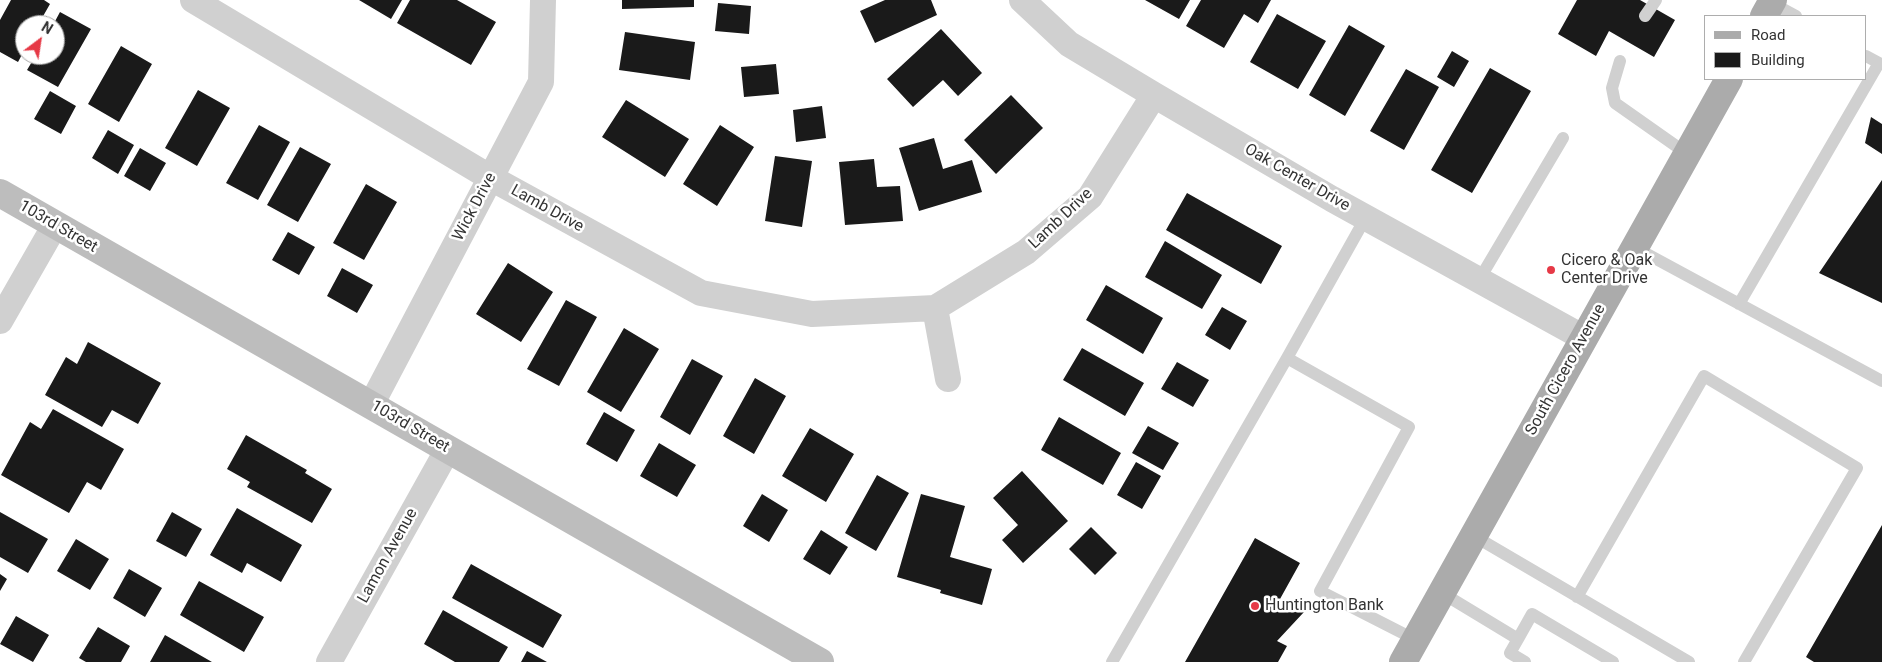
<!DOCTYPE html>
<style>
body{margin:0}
#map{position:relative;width:1882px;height:662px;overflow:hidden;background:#fff;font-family:Roboto,sans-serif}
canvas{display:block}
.legend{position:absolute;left:1704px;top:15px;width:162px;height:65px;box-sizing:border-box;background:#fff;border:1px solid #adadad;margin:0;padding:6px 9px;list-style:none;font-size:15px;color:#333}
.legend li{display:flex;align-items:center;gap:10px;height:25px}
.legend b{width:25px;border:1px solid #adadad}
.north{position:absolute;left:15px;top:15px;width:50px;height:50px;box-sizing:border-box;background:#fff;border:1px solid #adadad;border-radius:50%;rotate:31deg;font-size:14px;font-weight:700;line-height:20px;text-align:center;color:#333}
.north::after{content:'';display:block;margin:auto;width:18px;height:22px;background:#e63946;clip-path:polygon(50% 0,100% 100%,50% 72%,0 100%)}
</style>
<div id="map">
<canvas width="1882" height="662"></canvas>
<ul class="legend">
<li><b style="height:6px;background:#ababab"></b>Road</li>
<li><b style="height:14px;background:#1a1a1a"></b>Building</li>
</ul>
<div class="north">N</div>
</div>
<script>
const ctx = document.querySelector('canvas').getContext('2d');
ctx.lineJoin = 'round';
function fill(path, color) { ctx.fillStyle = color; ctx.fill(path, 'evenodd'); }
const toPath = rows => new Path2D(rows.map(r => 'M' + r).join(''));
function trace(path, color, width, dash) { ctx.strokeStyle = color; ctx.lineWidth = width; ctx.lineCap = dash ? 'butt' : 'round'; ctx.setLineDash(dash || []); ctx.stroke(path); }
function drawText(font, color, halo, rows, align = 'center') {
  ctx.font = font + ' Roboto,sans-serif'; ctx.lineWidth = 5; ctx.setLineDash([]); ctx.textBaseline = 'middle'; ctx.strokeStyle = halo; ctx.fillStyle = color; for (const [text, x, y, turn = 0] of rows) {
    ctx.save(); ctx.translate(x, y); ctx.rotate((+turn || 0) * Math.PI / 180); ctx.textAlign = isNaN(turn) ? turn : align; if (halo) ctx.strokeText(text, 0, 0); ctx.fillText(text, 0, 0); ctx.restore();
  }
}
fill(toPath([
 [11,0,44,0,50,4,38,25,25,25,25,49,18,62,0,52,0,20],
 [359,0,402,0,391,19],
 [410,0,457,0,496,22,471,65,397,23],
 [622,0,694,0,694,7,622,9],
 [885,0,931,0,937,15,875,43,860,11],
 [1145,0,1190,0,1179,19],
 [1201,0,1271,0,1258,23,1244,14,1224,48,1186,26],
 [1577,0,1640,0,1675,20,1654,57,1609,31,1596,56,1558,34],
 [718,3,751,6,749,34,715,31],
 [60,12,91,29,58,87,27,70,36,55,55,55,55,25,53,25],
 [1277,14,1326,41,1298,89,1250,62],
 [1349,25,1385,46,1345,116,1309,95],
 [941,29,982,73,958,96,943,80,913,107,887,79],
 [625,32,695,42,690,80,619,70],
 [121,46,152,64,119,122,88,104],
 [1452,51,1469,61,1454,87,1437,77],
 [776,64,779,94,744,97,741,67],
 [1490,68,1531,91,1472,193,1431,170],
 [1406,69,1439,87,1404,150,1370,131],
 [198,90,230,108,197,166,165,148],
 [50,91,76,106,61,134,34,119],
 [1011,95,1043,128,996,174,964,140],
 [626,100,689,139,665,177,602,137],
 [822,106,826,138,796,142,793,110],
 [1871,117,1882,124,1882,154,1865,143],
 [259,125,290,142,258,200,226,183],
 [720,125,754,147,717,206,683,184],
 [108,130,134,145,118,174,92,158],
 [934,138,943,169,972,160,982,192,919,211,899,148],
 [300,147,331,164,298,222,267,205],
 [140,148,166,163,150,191,124,176],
 [775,156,812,161,802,227,765,221],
 [874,159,877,187,900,186,903,221,845,225,839,162],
 [1882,180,1882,303,1819,273],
 [366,184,397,202,364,260,333,243],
 [1187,193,1282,246,1261,284,1166,230],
 [288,232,315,247,299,275,272,260],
 [1165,241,1222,275,1202,309,1145,277],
 [508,263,553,292,521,342,476,314],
 [342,268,373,285,357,313,327,296],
 [1106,285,1163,318,1143,354,1086,320],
 [566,300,597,317,559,386,527,369],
 [1222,307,1247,321,1230,350,1205,335],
 [624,328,659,349,621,412,587,392],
 [88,342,161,383,138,424,112,410,102,427,45,395,66,357,77,364],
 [1082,348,1144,383,1125,416,1063,380],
 [692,359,723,376,690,435,660,417],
 [1177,362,1209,380,1193,407,1161,389],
 [755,378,786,396,754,454,723,436],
 [53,409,124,449,101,490,87,482,69,513,1,475,30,422,41,429],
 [604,412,635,430,617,462,586,444],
 [1059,417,1121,453,1103,485,1041,450],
 [1148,426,1179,443,1163,470,1132,453],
 [810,428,854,454,826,502,782,476],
 [246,435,307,470,305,473,332,489,312,523,247,487,250,482,227,469],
 [659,443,696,465,677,497,640,476],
 [1136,462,1161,476,1142,509,1117,495],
 [1022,471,1068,521,1023,563,1002,540,1018,525,993,498],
 [877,475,909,493,876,551,845,533],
 [762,494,788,510,769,542,743,526],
 [921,494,965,506,950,557,992,569,982,605,940,593,941,590,897,577],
 [237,508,302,545,281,582,247,563,242,573,210,555],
 [0,512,48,539,28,573,0,557],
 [172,512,202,529,186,557,156,541],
 [1882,525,1882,662,1814,662,1806,657],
 [1091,527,1117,553,1095,575,1069,549],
 [821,530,848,547,830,575,803,559],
 [1255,538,1300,563,1280,599,1304,612,1277,641,1287,646,1278,662,1185,662],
 [76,539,109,559,90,590,57,571],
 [471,564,562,615,543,648,452,598],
 [129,569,162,588,145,617,113,598],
 [0,574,7,579,0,591],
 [199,581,264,617,244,652,180,615],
 [443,610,508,647,499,662,455,662,424,644],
 [16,616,49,635,33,662,0,644],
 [98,627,130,646,121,662,86,662,79,658],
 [165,635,212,662,150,662],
 [527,651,547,662,521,662]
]), '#1a1a1a');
trace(toPath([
 [1770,2,1796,16],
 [1645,16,1656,0],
 [1620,61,1612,88,1615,103,1686,153],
 [1634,247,1882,381],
 [1479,280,1563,138],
 [1739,304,1879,63,1866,56],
 [1287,358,1409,427,1320,591,1416,640],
 [1474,536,1689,662],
 [1442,593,1518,639,1510,653,1525,662],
 [1577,597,1704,376,1857,468,1744,662],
 [1518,639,1532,614,1613,662],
 [1112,662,1287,358,1366,217]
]), '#d0d0d0', 12);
trace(toPath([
 [193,0,491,178,701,293,812,314,935,308,1026,252,1090,197,1154,95],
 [1022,0,1069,44,1154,95,1332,199,1584,338],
 [935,308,948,379],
 [0,321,55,225],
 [371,405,541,82,543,0],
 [329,662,448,449]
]), '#d0d0d0', 26);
trace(toPath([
 [0,193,820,662]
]), '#bdbdbd', 28);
trace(toPath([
 [1764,16,1773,0],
 [1403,662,1729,79]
]), '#ababab', 28);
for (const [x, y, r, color] of [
 [1551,270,5,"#e63946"],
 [1255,606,5,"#e63946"]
]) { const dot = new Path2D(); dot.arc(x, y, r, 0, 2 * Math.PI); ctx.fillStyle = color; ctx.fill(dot); trace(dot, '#fff', 2); }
drawText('16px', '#333', '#fff', [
 ["Oak Center Drive",1297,178,30],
 ["Wick Drive",475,207,-62],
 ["Lamb Drive",547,209,29],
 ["Lamb Drive",1061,219,-43],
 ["103rd Street",58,227,30],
 ["South Cicero Avenue",1566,370,-61],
 ["103rd Street",410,427,30],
 ["Lamon Avenue",388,556,-61]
]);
drawText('16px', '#333', '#fff', [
 ["Cicero & Oak",1561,261],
 ["Center Drive",1561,279],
 ["Huntington Bank",1265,606]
], 'left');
</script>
